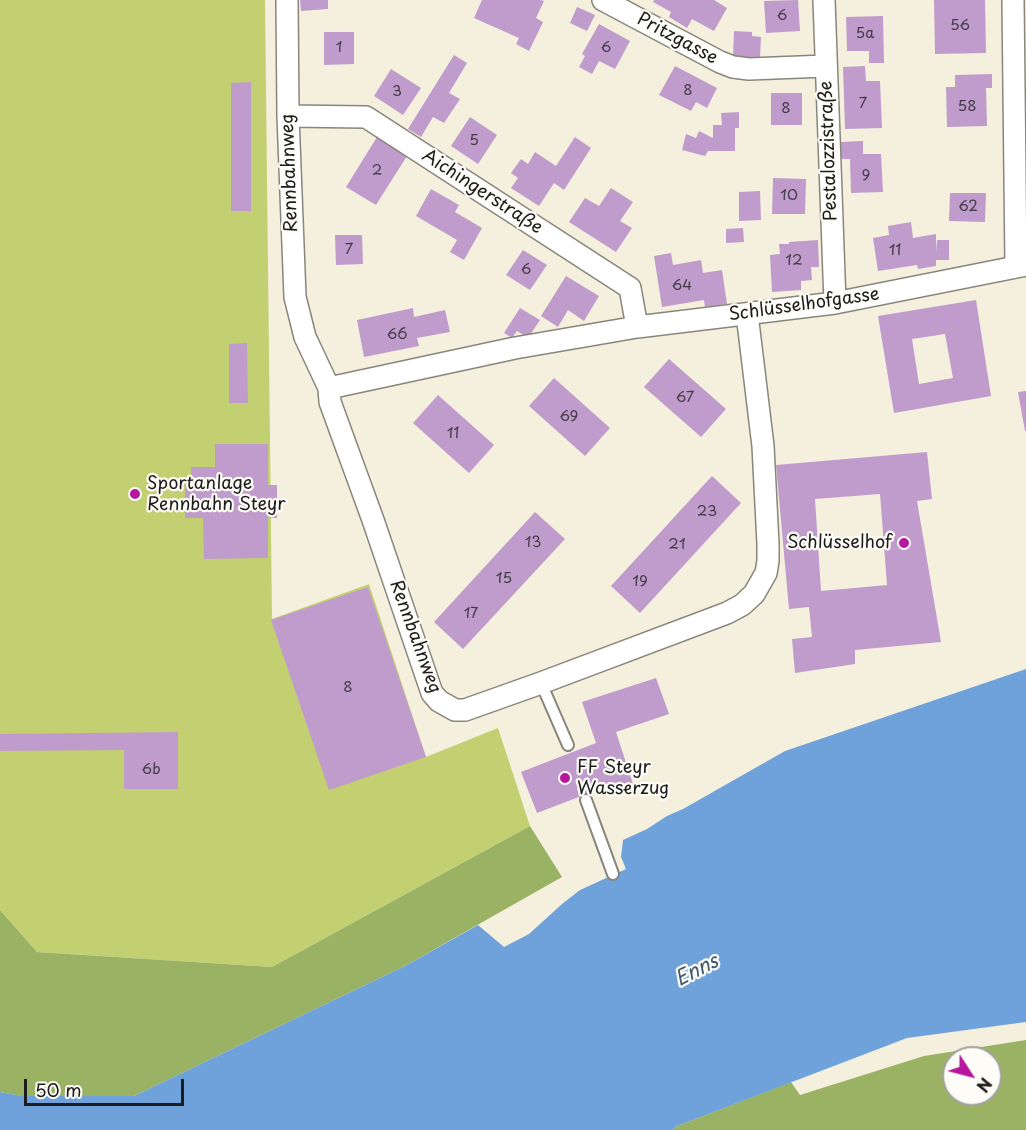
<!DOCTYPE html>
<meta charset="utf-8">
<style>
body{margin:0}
#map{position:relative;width:1026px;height:1130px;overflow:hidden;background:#f5f0dd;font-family:"Playpen Sans",sans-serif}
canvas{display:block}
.north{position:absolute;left:942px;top:1046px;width:60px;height:60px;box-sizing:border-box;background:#fdfcf7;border:2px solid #a3a29f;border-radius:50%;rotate:126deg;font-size:16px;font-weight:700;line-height:24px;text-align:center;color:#1c1c1c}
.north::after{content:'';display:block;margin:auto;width:21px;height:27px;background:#b5179e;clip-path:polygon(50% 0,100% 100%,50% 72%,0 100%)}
.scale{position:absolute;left:24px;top:1079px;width:160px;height:27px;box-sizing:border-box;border:3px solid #1c1c1c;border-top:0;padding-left:8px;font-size:18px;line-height:21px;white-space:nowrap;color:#1c1c1c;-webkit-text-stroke:4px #fdfcf7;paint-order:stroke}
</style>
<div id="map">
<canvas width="1026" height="1130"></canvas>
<div class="north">N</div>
<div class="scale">50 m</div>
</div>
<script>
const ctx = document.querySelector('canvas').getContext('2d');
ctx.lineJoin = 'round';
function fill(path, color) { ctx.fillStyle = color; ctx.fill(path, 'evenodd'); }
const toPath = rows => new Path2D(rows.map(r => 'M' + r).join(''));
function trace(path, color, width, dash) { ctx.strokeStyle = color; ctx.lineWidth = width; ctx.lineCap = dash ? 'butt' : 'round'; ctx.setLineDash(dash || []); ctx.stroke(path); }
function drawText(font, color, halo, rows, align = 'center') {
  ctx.font = font + ' "Playpen Sans",sans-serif'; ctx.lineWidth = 4.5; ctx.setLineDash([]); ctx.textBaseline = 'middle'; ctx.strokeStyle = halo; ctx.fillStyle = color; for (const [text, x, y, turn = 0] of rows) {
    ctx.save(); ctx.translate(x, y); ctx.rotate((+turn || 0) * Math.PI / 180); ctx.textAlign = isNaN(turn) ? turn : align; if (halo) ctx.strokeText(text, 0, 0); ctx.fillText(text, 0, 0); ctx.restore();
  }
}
fill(toPath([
 [0,0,265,0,272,619,369,584,426,757,498,728,530,826,272,967,37,952,0,910]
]), '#c3d072');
fill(toPath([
 [530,826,562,877,405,966,134,1096,21,1096,0,1092,0,910,37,952,272,967],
 [1026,1040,1026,1130,672,1130,677,1126,791,1082,800,1095,924,1056],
 [954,1058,990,1058,990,1094,954,1094]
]), '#9ab264');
fill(toPath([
 [1026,669,1026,1022,907,1038,677,1126,672,1130,0,1130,0,1092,22,1096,134,1096,405,966,478,925,504,947,529,934,562,904,580,890,626,869,621,857,623,840,647,829,667,816,683,809,785,751]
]), '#6fa2db');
fill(toPath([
 [300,0,328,0,328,9,301,11],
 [482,0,541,0,544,1,536,18,543,22,529,51,516,44,519,38,474,18],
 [654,0,714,0,727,8,714,31,692,19,687,28,669,17,671,12,653,2],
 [798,0,800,31,766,33,764,1],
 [934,0,985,0,986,53,935,54],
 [577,7,595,15,587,31,570,23],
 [883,16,884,63,869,63,869,51,847,51,846,17],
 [599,24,630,41,615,69,599,61,592,74,579,67,585,56,582,54],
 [734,31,752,32,752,36,761,37,760,58,733,57],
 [324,32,354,32,354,64,324,65],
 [454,55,467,63,449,93,460,99,444,123,433,117,421,137,408,129],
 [675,66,717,88,707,108,696,102,691,111,659,95],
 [865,66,866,81,880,81,882,128,845,129,843,67],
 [391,69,421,88,403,115,374,96],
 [992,74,992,88,986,88,987,126,947,127,946,87,955,87,955,75],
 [251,82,251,211,231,211,231,83],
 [771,93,802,93,802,125,771,125],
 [739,112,739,128,735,128,735,151,708,151,705,156,682,150,686,134,696,138,699,131,713,138,713,125,722,125,721,113],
 [470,117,497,135,478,164,451,146],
 [377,137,407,156,376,205,346,187],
 [575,137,591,148,564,190,554,183,539,206,511,188,518,178,511,173,521,159,528,164,535,152,556,166],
 [863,141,863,154,881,154,883,192,851,193,850,159,841,159,841,142],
 [773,178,806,179,805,214,772,214],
 [611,188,633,202,620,221,632,228,616,252,569,222,585,198,599,206],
 [431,189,459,205,455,212,482,228,464,260,450,252,457,240,416,216],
 [760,191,761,220,739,221,739,192],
 [950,193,986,193,985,222,949,221],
 [911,222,913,238,936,234,936,252,937,240,949,240,949,260,936,260,936,266,918,269,917,265,878,271,873,238,889,235,888,226],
 [743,228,744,242,726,243,726,229],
 [335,235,362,235,363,264,336,265],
 [818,240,819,267,811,267,812,280,801,281,801,290,772,292,770,255,780,254,779,244,789,244,789,242],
 [523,250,547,265,530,290,506,275],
 [671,253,673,265,701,260,703,273,722,270,727,304,705,307,704,300,662,307,654,256],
 [566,276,599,296,584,321,568,310,558,327,541,316],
 [976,300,991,396,894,413,878,316],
 [945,334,953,378,919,384,912,339],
 [413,308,414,317,445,310,450,332,417,338,419,346,364,357,357,320],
 [520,308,540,320,528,338,517,331,512,338,504,333],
 [247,343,248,403,229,403,229,344],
 [669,359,726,409,701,437,644,387],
 [554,378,610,428,585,456,529,406],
 [1026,391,1026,431,1025,431,1018,392],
 [438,395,494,445,469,473,413,423],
 [215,444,268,444,268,485,277,485,277,518,268,518,268,558,204,559,203,518,185,518,185,484,215,485,215,477,191,478,191,467,215,467],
 [927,452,932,499,917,501,941,642,855,650,855,664,795,673,792,639,812,637,809,607,789,609,776,465],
 [880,494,887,585,821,591,815,499],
 [712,476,741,503,640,613,611,586],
 [535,512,565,539,463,649,434,622],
 [368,587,426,757,329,790,271,620],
 [656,678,669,714,616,732,633,784,612,791,610,785,537,813,521,772,596,743,582,702],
 [178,732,178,789,124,789,124,750,0,751,0,734]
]), '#bf9ccc');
const lane = toPath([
 [541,683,568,745],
 [586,800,613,874]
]);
const street = toPath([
 [287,0,288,116,295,297,305,337,329,388,330,402,373,520,432,693,439,701,455,710,465,710,541,683,727,613,742,605,754,594,766,573,768,561,768,544,763,446,747,314],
 [603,0,720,62,733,67,749,69,826,66],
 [824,0,835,303],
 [1013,0,1016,267],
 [288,116,366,117,630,288,637,327],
 [329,388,515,348,637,327,835,303,1026,265]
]);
trace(lane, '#88867c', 14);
trace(street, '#88867c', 24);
trace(lane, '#fff', 10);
trace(street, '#fff', 21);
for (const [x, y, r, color] of [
 [135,494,6,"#b5179e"],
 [904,543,6,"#b5179e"],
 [565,778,6,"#b5179e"]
]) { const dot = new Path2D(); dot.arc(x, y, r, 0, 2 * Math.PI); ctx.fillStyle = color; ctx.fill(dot); trace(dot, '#fdfcf7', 2); }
drawText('15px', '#453c48', null, [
 ["6",782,16],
 ["56",960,26],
 ["5a",865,34],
 ["1",339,48],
 ["6",606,48],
 ["8",688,91],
 ["3",397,92],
 ["7",863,104],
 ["58",967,107],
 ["8",786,109],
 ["5",474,141],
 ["2",377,171],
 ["9",866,176],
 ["10",789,196],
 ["62",968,207],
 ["7",349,250],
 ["11",895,251],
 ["12",794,261],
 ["6",526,270],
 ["64",682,286],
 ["66",397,335],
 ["67",685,398],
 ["69",569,417],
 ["11",453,434],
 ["23",707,512],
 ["13",533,543],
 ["21",677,545],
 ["15",504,579],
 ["19",640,582],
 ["17",471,614],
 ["8",348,688],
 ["6b",151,770]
]);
drawText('18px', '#1c1c1c', '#fdfcf7', [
 ["Pritzgasse",677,39,28],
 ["Pestalozzistraße",829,151,-92],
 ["Rennbahnweg",290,173,-92],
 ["Aichingerstraße",482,192,33],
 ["Schlüsselhofgasse",804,305,-8],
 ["Rennbahnweg",415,637,70]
]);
drawText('18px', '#1c1c1c', '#fdfcf7', [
 ["Sportanlage",147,484],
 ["Rennbahn Steyr",147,505],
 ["Schlüsselhof",892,543,"right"],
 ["FF Steyr",577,768],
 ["Wasserzug",577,789]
], 'left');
drawText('italic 20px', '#415872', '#fdfcf7', [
 ["Enns",697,971,-27]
]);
</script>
